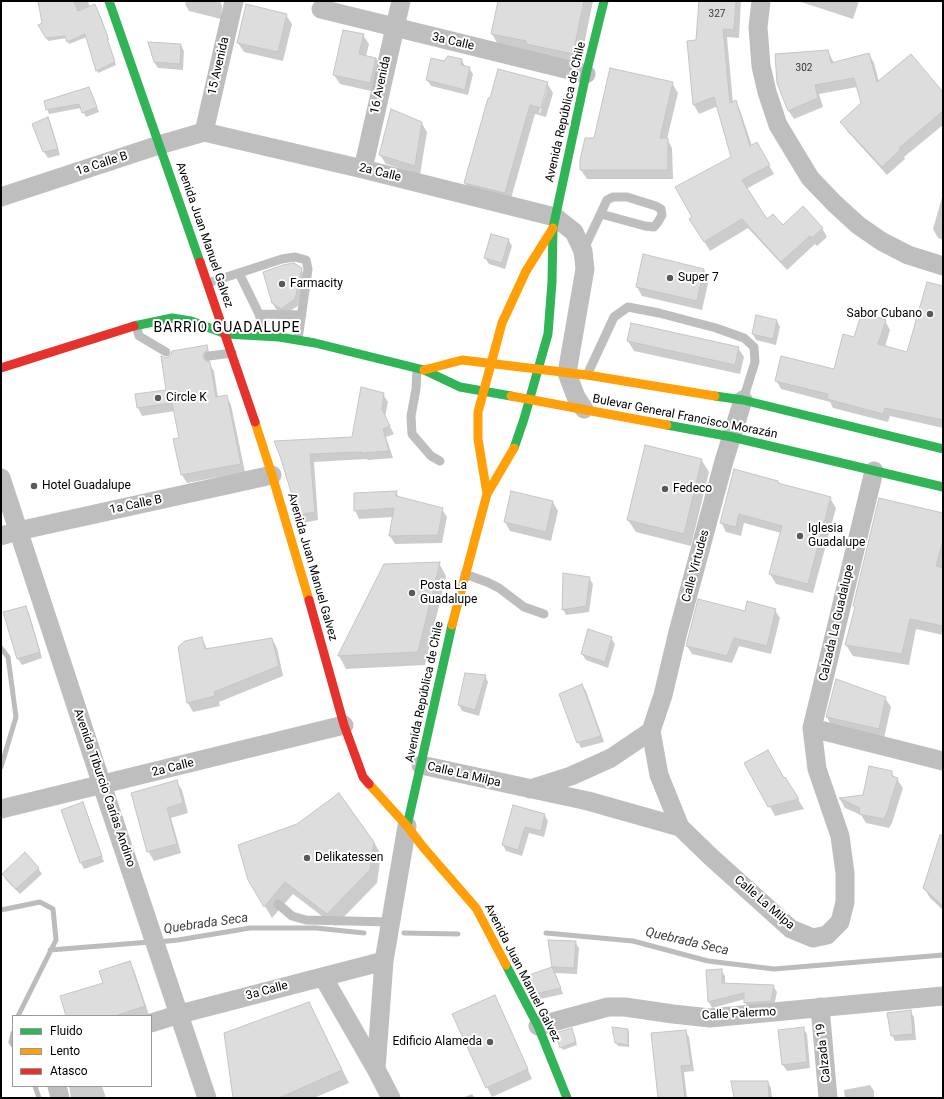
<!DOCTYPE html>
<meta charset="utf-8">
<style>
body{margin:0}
#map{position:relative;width:944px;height:1099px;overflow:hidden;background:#fff;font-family:Roboto,sans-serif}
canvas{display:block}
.frame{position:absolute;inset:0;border:2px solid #000;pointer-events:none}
.legend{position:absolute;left:12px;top:1015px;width:140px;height:72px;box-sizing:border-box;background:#fff;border:1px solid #999;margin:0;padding:5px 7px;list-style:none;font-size:12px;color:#000}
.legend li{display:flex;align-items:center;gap:8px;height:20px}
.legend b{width:20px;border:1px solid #999}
</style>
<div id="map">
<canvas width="944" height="1099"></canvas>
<div class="frame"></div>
<ul class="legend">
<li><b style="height:5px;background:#30b455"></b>Fluido</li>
<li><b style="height:5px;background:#ff9f0a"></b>Lento</li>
<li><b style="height:5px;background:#e5322d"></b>Atasco</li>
</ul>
</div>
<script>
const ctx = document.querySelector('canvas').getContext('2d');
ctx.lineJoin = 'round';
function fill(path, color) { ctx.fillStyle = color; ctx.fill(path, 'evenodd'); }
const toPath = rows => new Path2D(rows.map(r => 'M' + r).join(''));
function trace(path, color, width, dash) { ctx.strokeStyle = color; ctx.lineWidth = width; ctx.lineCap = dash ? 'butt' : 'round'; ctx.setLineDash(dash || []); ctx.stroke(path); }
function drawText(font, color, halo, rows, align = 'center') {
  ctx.font = font + ' Roboto,sans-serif'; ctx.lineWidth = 4; ctx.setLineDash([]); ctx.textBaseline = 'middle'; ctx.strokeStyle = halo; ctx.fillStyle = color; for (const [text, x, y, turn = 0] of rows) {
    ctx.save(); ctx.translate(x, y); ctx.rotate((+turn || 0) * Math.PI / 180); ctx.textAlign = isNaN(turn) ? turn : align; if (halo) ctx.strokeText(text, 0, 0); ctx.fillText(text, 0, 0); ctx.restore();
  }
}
fill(toPath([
 [39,1,88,1,90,7,95,5,101,17,109,40,107,40,116,65,98,73,87,37,69,44,67,38,48,41,39,25,43,24],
 [187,1,220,1,222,6,221,19,189,11,185,4],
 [499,1,593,1,580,65,499,46,492,34],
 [700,1,741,1,739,38,727,37,733,103,735,102,740,110,752,146,756,143,774,174,746,189,766,221,783,226,822,228,827,237,817,246,815,244,787,270,748,228,710,251,696,228,732,157,718,106,699,114,694,105,688,42,697,41],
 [798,1,859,1,853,19],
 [286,15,292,24,283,61,244,52,238,43],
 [363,35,369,44,366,56,376,58,381,68,375,92,340,84,334,75],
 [181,45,184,51,183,70,158,68,154,62],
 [828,51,834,63,869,54,874,63,879,82,943,94,943,125,904,157,905,159,887,175,847,131,842,122,862,104,857,87,819,94,823,107,794,119,788,110],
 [432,59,445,62,462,60,465,67,469,68,473,74,468,95,431,86,427,80],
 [547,83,553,93,546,117,535,114,510,202,470,192,465,183],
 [545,89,547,89,540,113,539,113],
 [672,83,678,93,667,139,672,148,673,179,587,179,581,170,595,139],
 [91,92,99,112,86,117,81,108,49,114,47,109],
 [48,118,51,124,60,155,48,158,44,152],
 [421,122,427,132,420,175,386,164,380,155],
 [943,194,943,240,938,238,933,229],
 [508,239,512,246,505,269,489,264,485,258],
 [301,268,304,275,298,306,285,314,276,309,272,302],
 [704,270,709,279,702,310,642,296,637,287],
 [943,287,943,428,890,416,888,422,833,408,830,402,781,389,776,380,834,370,854,338,885,321,890,330,885,347,908,353],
 [777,321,780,327,776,345,756,340,753,334],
 [628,341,738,348,744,357,740,374,634,351],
 [206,346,211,355,212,359,208,362,214,371,218,398,226,396,231,405,245,472,187,483,182,475,180,439,175,411,142,416,138,408,136,395,167,391,166,359],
 [383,394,388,402,385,417,394,434,386,437,393,458,368,460,367,459,314,462,318,520,303,523,299,515,281,455,353,438],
 [701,459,709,472,691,546,636,532,628,520],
 [778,482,779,485,830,498,836,508,813,593,776,584,770,574,781,533,744,523,741,536,726,532,721,522],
 [396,492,399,498,442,509,447,517,442,543,395,544,390,536,393,517,359,519,355,510],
 [553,502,558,511,551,541,510,531,505,522],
 [943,514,943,635,916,629,909,665,853,656,846,645,856,609,854,606],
 [439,563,446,576,425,665,346,669,339,656],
 [589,578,593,584,589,612,566,615,563,609],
 [25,607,29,613,42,658,22,665,18,659],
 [775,610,780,618,771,654,739,646,732,663,692,654,687,646,746,612],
 [202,638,207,649,272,639,277,648,283,676,219,702,220,706,193,712,188,703],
 [611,638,615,644,608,668,586,660,582,654],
 [466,674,485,676,488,682,479,716,462,711,459,705],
 [582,685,586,691,604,742,581,748,578,742],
 [885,698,891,707,884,738,832,727,827,717],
 [746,763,783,779,785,778,804,809,775,816],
 [891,772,895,778,897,779,903,788,892,823,889,828,866,823,861,815,845,808,840,799,864,796],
 [176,781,182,790,188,813,171,818,181,853,154,861,148,851],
 [82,803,86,810,104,862,84,869,81,863,62,811],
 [514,806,544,814,548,821,544,837,529,833,522,856,506,851,503,845],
 [298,825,374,842,381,855,377,883,335,926,293,894,272,918,249,879],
 [943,846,943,910,930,898,924,888],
 [38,868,42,874,20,894,6,880,3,874],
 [549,941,575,942,579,948,577,974,555,973,563,994,540,999,536,993,530,975,553,968],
 [129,962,134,970,149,1015,145,1016,67,1016],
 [721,970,725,976,725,984,773,986,777,992,774,1006,748,1008,745,1002,745,999,712,1008,709,1002],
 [309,1003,349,1083,314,1098,234,1098],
 [500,1006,532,1079,492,1097,487,1087],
 [910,1011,914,1017,916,1040,895,1041,892,1035],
 [803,1028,807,1034,810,1068,787,1071,783,1065],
 [627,1030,629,1032,629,1047,618,1046,616,1043],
 [685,1031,689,1037,694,1071,684,1072,687,1098,658,1098],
 [573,1032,577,1045,563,1050,561,1047],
 [768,1082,771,1088,772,1098,804,1097,805,1098,753,1098],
 [870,1085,874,1091,874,1098,845,1098,844,1090],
 [69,1086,102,1086,106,1098,71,1098],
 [472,1094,475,1098,462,1098]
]), '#0003');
trace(toPath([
 [1,648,8,657,16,717,1,767],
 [1,910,40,902,53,909,56,940,18,1016],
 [404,933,458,934],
 [546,933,633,941,708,961,774,969,943,955],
 [158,942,178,940,250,928,316,928,364,933],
 [50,950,150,942],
 [13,1033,11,1042,13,1045],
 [35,1086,39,1098]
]), '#bcbcbc', 5);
const building = toPath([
 [38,1,74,1,78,11,95,4,108,37,107,38,115,62,96,71,85,34,67,42,65,36,46,38,38,25,42,23,38,1],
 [498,1,584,1,573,54,526,44,526,41,491,34,498,1],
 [699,1,736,1,734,30,723,29,730,103,736,100,750,146,757,142,770,165,742,180,767,219,773,214,783,225,803,206,823,228,812,238,810,236,781,262,742,219,704,242,689,219,692,217,675,187,731,157,714,97,693,105,687,41,696,40,699,1],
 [246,4,287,14,278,52,237,43,246,4],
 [343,30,364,34,359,54,376,58,370,83,333,75,343,30],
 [148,42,181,44,180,64,154,62,148,42],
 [828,50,831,63,869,53,877,82,911,54,943,92,943,111,899,148,901,149,882,167,840,122,861,103,854,78,815,85,818,98,788,111,777,83,775,54,828,50],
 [448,56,462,59,461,65,470,67,465,90,426,80,431,58,444,61,448,56],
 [610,68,673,82,660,138,668,138,668,170,580,170,580,160,585,138,594,138,610,68],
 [498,69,548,82,541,108,530,105,505,193,464,183,488,98,490,98,498,69],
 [89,87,97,107,82,113,79,104,46,110,44,101,89,87],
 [391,109,422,122,415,166,379,155,391,109],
 [48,117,58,149,43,152,32,124,48,117],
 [491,234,509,239,502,263,484,258,491,234],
 [643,254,704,269,697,301,636,287,643,254],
 [294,263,302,268,302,269,295,299,281,309,272,303,263,272,283,265,294,263],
 [927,282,943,286,943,420,885,408,883,414,827,399,828,394,775,381,781,356,834,369,843,334,854,337,862,312,886,320,878,344,907,352,927,282],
 [756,315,777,320,773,339,752,334,756,315],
 [631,323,739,347,735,365,627,341,631,323],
 [207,345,208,350,204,353,203,357,206,361,210,362,216,397,227,395,241,464,181,475,173,439,179,438,172,403,137,408,135,394,166,390,161,356,166,358,171,355,172,351,207,345],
 [361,387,384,393,382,409,390,426,383,429,389,451,362,453,362,452,310,454,315,512,298,515,280,456,274,441,352,437,361,387],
 [645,445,702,459,684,534,627,520,645,445],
 [734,469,778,481,778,483,831,497,808,584,769,574,782,526,739,514,736,527,720,523,734,469],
 [397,491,396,496,443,508,438,535,389,536,394,508,354,511,354,493,397,491],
 [511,491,553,501,546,532,504,522,511,491],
 [879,498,943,513,943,540,936,566,943,568,943,626,910,619,902,654,845,645,855,607,853,606,879,498],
 [440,562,418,652,338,656,338,655,384,564,440,562],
 [563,573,590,577,586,606,562,610,563,573],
 [698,599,745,611,747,601,776,609,767,646,734,638,727,656,686,646,698,599],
 [26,606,40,652,17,659,3,612,26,606],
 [588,629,612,637,605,662,581,654,588,629],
 [202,637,205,649,272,638,279,666,214,692,215,696,187,703,178,647,185,641,202,637],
 [465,673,486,675,475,710,458,705,465,673],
 [836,679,886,697,879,729,826,717,836,679],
 [582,684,601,736,577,743,559,694,582,684],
 [768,750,784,778,785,777,799,799,768,807,744,763,768,750],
 [869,766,892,771,892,776,898,778,887,813,884,819,859,814,860,808,839,798,863,795,869,766],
 [177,780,183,803,167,808,177,844,147,852,131,793,177,780],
 [339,793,374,842,370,870,327,914,285,882,264,907,248,880,238,845,297,824,339,793],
 [83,802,102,856,80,863,61,810,83,802],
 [513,805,545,814,541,831,525,827,518,850,502,845,513,805],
 [940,835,943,835,943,906,923,888,940,835],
 [25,852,39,868,16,889,2,874,25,852],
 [548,940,576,941,574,968,552,967,548,940],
 [130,961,145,1006,115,1016,66,1016,60,996,103,983,99,971,130,961],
 [552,967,561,988,535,994,529,975,552,967],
 [722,969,722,983,774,985,771,1001,744,1003,744,993,708,1002,706,970,722,969],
 [495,995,528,1069,486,1088,452,1014,495,995],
 [309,1002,342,1070,279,1098,233,1098,224,1033,309,1002],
 [911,1010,913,1034,891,1036,887,1013,911,1010],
 [612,1027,628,1029,628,1045,615,1043,612,1027],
 [804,1027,807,1062,782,1065,778,1030,804,1027],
 [572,1028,576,1042,560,1048,555,1033,572,1028],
 [686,1030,691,1065,681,1066,685,1098,658,1098,651,1033,686,1030],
 [731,1081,768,1081,769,1098,734,1098,731,1081]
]);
fill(building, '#ddd');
trace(building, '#c5c5c5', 1);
trace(toPath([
 [583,251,607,200,613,197,627,197,656,206,661,209,662,215,658,222,654,227,645,226,601,214],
 [239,273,259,314,265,336],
 [208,283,282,259,295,257,306,260,308,269,298,339],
 [259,314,302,315],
 [136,325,139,336,166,352],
 [209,356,232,353],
 [417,369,416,389,411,416,412,434,431,456,440,461],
 [587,375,614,317,628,307,659,313,716,328,744,338,754,347,755,362,743,400],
 [465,574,487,582,499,588,524,607,544,614],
 [278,904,292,916,306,920,391,922]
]), '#bebebe', 9);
trace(toPath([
 [761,1,758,27,761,66,767,92,778,125,810,178,835,204,858,225,881,241,908,255,943,266],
 [321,9,586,74],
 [204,132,234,1],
 [363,169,401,1],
 [1,197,159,145,204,132,363,169,555,217,574,232,583,251,585,269,567,373,576,397,584,409],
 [1,478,102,785,207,1098],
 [1,536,18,531,272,475],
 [812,728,943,761],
 [421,765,588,801,680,827,711,857,791,929,813,938,827,935,840,922,845,902,845,873,840,836,817,769,812,728,874,471],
 [530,789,571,776,611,758,651,731],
 [1,809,344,725],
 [680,827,659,775,651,731,663,695,678,632,724,461,743,400],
 [323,977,376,1069],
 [820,1007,828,1098],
 [151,1023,180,1014,384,961],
 [538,1026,608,1007,625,1007,673,1014,710,1018,943,996],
 [57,1086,60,1098],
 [391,1098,376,1069,384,961,407,826]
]), '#bebebe', 19);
trace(toPath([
 [109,1,200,262],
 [134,326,172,318,191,321,226,334,279,337,315,343,424,370,460,387,511,396],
 [715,396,743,400,943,449],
 [667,425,732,437,943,487],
 [514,448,524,419,548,334,552,282,553,228,586,74,604,1],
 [407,826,452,625],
 [506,965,538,1026,567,1098]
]), '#30b455', 9);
trace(toPath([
 [424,370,462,360,587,375,715,396],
 [511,396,667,425],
 [255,422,272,475,309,600],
 [487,494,478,439,478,412,502,323,526,271,553,228],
 [452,625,487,494,514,448],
 [369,784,407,826,423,847,476,908,506,965]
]), '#ff9f0a', 9);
trace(toPath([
 [200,262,255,422],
 [1,368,134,326],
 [309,600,344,725,363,777,369,784]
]), '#e5322d', 9);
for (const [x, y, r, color] of [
 [670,278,4,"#595959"],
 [282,284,4,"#595959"],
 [930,314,4,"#595959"],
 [158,398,4,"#595959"],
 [34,486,4,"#595959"],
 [665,489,4,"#595959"],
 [800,536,4,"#595959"],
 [412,593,4,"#595959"],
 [307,858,4,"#595959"],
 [490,1042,4,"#595959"]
]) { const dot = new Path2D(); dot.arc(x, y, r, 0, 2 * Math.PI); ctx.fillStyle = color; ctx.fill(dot); trace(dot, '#fff', 1.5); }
drawText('10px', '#373737', null, [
 ["327",717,14],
 ["302",804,68]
]);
drawText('12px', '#000', '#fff', [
 ["3a Calle",453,42,13],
 ["15 Avenida",219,66,-77],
 ["16 Avenida",381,85,-78],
 ["Avenida República de Chile",566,112,-77],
 ["1a Calle B",102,164,-18],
 ["2a Calle",380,173,14],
 ["Avenida Juan Manuel Galvez",204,235,71],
 ["Bulevar General Francisco Morazán",685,417,11],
 ["1a Calle B",136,505,-12],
 ["Calle Virtudes",696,566,-75],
 ["Avenida Juan Manuel Galvez",312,567,74],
 ["Calzada La Guadalupe",837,623,-77],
 ["Avenida República de Chile",425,692,-78],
 ["2a Calle",173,768,-14],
 ["Calle La Milpa",464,775,13],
 ["Avenida Tiburcio Carías Andino",104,788,71],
 ["Calle La Milpa",764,903,41],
 ["Avenida Juan Manuel Galvez",522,973,63],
 ["3a Calle",267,991,-15],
 ["Calle Palermo",739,1014,-3],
 ["Calzada 19",824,1053,-96]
]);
drawText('12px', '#000', '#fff', [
 ["Super 7",678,278],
 ["Farmacity",290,284],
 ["Sabor Cubano",922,314,"right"],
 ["Circle K",166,398],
 ["Hotel Guadalupe",42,486],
 ["Fedeco",673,489],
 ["Iglesia",808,529],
 ["Guadalupe",808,543],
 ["Posta La",420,586],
 ["Guadalupe",420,600],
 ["Delikatessen",315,858],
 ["Edificio Alameda",482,1042,"right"]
], 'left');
drawText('italic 13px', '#414141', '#fff', [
 ["Quebrada Seca",206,924,-8],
 ["Quebrada Seca",687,942,13]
]);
ctx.letterSpacing = '1px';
drawText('14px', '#000', '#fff', [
 ["BARRIO GUADALUPE",227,328]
]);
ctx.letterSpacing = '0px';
</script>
